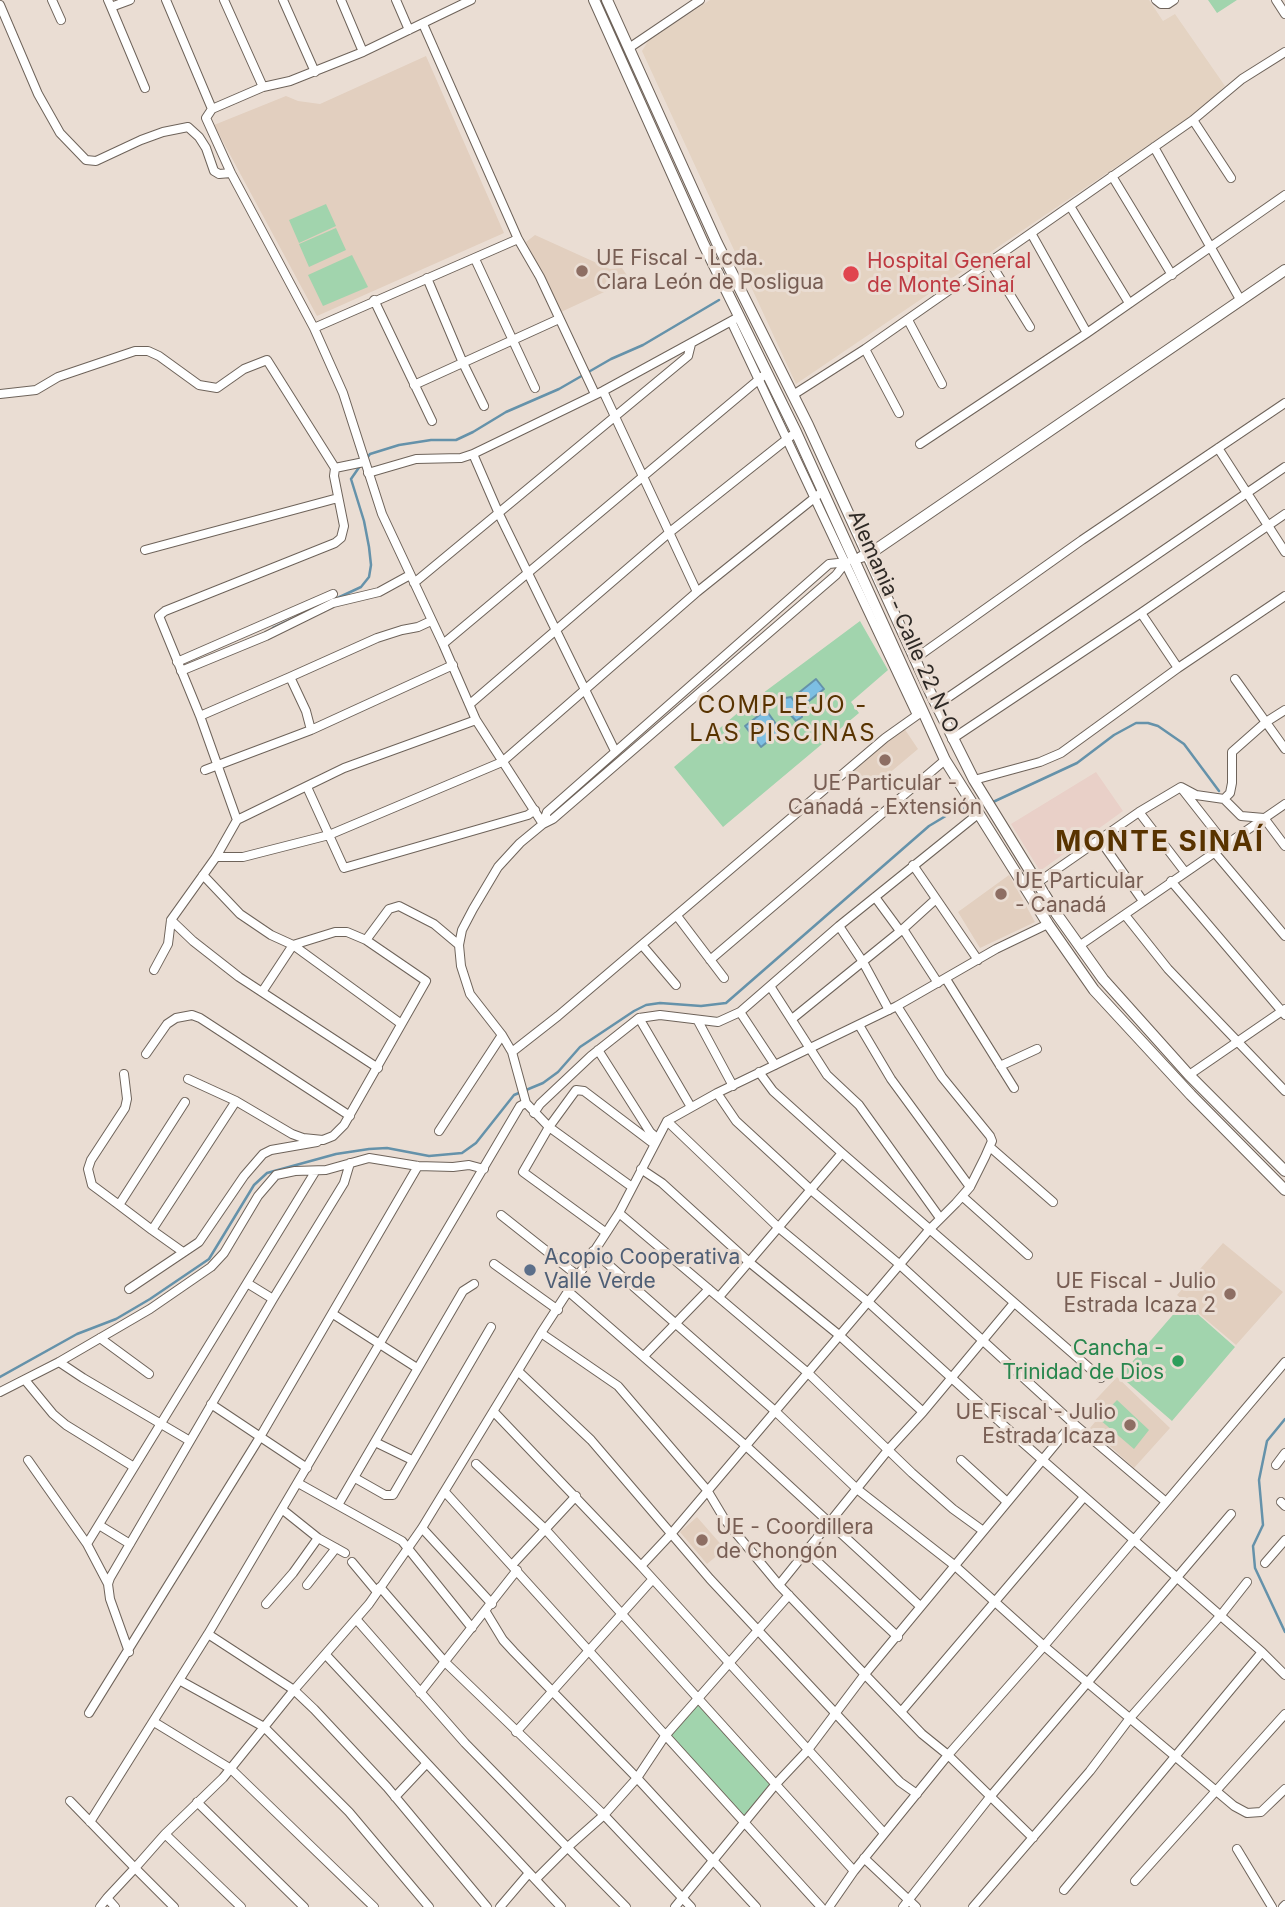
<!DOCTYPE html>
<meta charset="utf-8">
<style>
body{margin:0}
canvas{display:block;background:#eaddd3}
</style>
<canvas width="1285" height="1907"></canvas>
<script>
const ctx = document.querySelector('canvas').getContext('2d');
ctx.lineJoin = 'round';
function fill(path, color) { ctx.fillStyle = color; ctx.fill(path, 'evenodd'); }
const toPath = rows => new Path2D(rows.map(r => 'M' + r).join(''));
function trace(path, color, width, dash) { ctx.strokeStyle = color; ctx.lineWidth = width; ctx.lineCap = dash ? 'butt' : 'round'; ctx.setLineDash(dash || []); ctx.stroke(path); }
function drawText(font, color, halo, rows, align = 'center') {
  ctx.font = font + ' Inter,sans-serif'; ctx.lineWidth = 6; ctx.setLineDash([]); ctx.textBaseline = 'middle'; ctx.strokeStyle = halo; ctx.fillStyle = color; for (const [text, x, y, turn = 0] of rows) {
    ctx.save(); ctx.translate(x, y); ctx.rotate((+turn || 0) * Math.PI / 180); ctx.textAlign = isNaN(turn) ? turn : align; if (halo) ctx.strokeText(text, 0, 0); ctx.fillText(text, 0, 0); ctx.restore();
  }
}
fill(toPath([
 [1096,772,1123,811,1040,871,1011,824]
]), '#e9d0c8');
fill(toPath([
 [426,56,504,233,317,316,214,125,286,96,298,101,320,104],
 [535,235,610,269,622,268,630,280,561,312,526,242],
 [904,728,918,749,868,791,852,771],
 [1009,875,1035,922,980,948,958,912],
 [1223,1243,1283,1292,1236,1345,1177,1295],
 [1117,1377,1170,1428,1134,1468,1090,1428,1095,1422,1084,1412],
 [697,1517,725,1549,707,1564,680,1532]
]), '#e2cfbf');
fill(toPath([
 [710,0,1149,0,1163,21,1175,14,1225,86,1200,110,796,384,642,51,648,41]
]), '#e4d3c2');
fill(toPath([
 [1208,0,1237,0,1217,13],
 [326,204,336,226,299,243,289,220],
 [336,228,346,250,309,267,299,244],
 [352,255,368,287,323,306,308,275],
 [860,621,888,670,851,702,859,713,723,827,674,767,747,705],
 [1184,1302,1235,1347,1172,1421,1120,1376],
 [1117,1400,1149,1430,1134,1449,1099,1419],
 [698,1705,771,1785,744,1818,669,1737]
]), '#a1d4ad');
const water = toPath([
 [816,679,824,689,804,705,796,695,816,679],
 [791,697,802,712,802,717,796,721,782,705,785,698,791,697],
 [766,710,781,731,761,747,745,726,766,710]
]);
fill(water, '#7dbfe3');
trace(water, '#6592aa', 2);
trace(toPath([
 [367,458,370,454,399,445,431,440,456,440,473,432,506,412,559,389,611,359,643,345,719,300],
 [273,628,361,587,369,577,371,565,369,547,364,521,351,479,360,466],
 [993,802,1077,763,1114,735,1136,723,1148,723,1158,726,1184,744,1219,791],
 [0,1377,77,1334,116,1319,150,1299,209,1259,254,1185,267,1173,336,1154,369,1149,387,1148,429,1156,462,1153,476,1143,514,1095,543,1083,558,1072,580,1047,634,1011,646,1005,660,1003,701,1006,726,1003,929,826,954,811,970,807],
 [1285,1419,1267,1441,1259,1480,1263,1525,1253,1546,1255,1568,1285,1632]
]), '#6592aa', 2.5);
const street = toPath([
 [52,0,61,20],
 [108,0,111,7,130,0],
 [166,0,212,109],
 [224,0,263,87],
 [283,0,315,72],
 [341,0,363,52],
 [396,0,409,30],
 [471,0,363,52,290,81,263,87,212,109,206,118,231,173,314,328,343,393,382,514,443,644,476,720,543,824],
 [1156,0,1161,4,1168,4,1174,0],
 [1276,0,1285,14],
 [0,5,38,94,60,133,86,160,96,161,141,140,163,132,188,127,199,137,206,148,214,171,219,174,231,173],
 [111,7,145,88],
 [423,24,518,239,540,277,595,394],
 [629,48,700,0],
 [1193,120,1231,178],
 [1154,147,1241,301],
 [1112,176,1172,275],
 [1070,206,1129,303],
 [1031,233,1087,333],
 [475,259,535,388],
 [990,262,1030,327],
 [427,278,463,363,484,406],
 [374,300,432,421],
 [908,320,942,384],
 [731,321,917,715],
 [314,328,518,239],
 [865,349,899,413],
 [414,385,559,319],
 [603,391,697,592],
 [0,394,36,390,58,377,135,351,148,351,159,356,199,385,217,388,244,369,267,360,335,468],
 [793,395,865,349,1193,120,1242,79,1285,52],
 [920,444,1087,333,1285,195],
 [1218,448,1285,552],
 [473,454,499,514,615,751],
 [368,473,416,459,461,458,473,454,603,391,735,319],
 [145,550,338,498],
 [414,583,688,356,691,344],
 [1141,613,1178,668],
 [443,644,763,376],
 [916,658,1082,540,1285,403],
 [177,662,333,594],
 [181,671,266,636,333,603,379,592,410,575],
 [290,677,377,638,402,630,418,627,431,621],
 [1235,679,1285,749],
 [470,704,670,532,791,436],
 [937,705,1285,467],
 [200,716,290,677,306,711,311,730],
 [952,739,1141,613,1285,514],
 [205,770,311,730,453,665],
 [974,780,1040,762,1061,753,1178,668,1285,596],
 [307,787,344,868,528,815,535,810],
 [1182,789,1226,845],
 [1224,799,1241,816,1264,818,1285,846],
 [1139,812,1185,872],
 [237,820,200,716,159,616,165,611,335,543,341,538,344,526,334,476,335,468,364,462],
 [543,824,547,812,829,564,847,562],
 [1100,840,1143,901],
 [1215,853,1285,936],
 [216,857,243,857,329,835,502,762,697,592,823,491],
 [913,865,978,960],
 [203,875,240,914,271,935,293,945,400,1023],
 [1171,881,1285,1015],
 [1037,883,1139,812,1181,787,1196,795,1224,799,1230,793,1232,783,1232,752,1266,722,1285,710],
 [875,897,900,931],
 [1125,915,1168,969,1285,1091],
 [677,916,724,978],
 [171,920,193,941,239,977,378,1068],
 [839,926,863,962,889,1010],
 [903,929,936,899],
 [366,940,389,909,399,906,434,924,459,945,461,966,470,994,502,1035,512,1052,526,1103,549,1127,632,1187],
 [459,945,462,930,473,909,498,867,520,843,543,824,553,819,836,575,846,562],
 [642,945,676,985],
 [1079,946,1285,804],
 [710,960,945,760],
 [154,970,168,944,171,920,216,857,237,820,344,768,476,720],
 [946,979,1014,1088],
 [770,986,827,1075,859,1105,940,1218],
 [740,1012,775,1065],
 [639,1018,691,1107],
 [792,1019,903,929,938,983],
 [698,1021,733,1086],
 [859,1025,891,1079,970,1187],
 [598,1050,650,1132,657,1138],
 [512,1052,558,1016,885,738,923,711],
 [146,1054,167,1024,176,1018,192,1015,200,1018,350,1116],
 [1000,1066,1037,1049],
 [759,1072,773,1091,842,1153,1101,1378],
 [1189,1075,1285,1009],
 [188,1079,236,1101,292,1134,303,1138,323,1140,333,1136,344,1125,426,981,366,940,347,932,335,932,293,945,262,992],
 [717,1093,736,1121,811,1190,899,1264,1073,1423,1166,1502],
 [185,1102,119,1205,152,1230,236,1101],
 [534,1113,540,1104,591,1056,639,1018,660,1015,718,1022,740,1012,839,926,978,814],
 [667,1121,779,1228,867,1301,1022,1442,1262,1652,1285,1675],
 [439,1131,502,1035],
 [990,1147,1053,1202],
 [641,1169,662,1183,749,1262,839,1335,923,1412],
 [962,1196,1028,1255],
 [119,1205,92,1185,88,1169,91,1160,125,1108,127,1099,124,1074],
 [619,1213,808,1373,912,1473,953,1509,982,1530],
 [501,1215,578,1276],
 [152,1230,183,1252],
 [605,1232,523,1172,549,1127,576,1090,584,1091,654,1144],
 [593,1251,775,1411,857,1489,954,1565,1044,1646,1234,1806,1247,1813,1261,1812,1285,1789],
 [494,1264,558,1310],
 [247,1283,273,1299],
 [129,1289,199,1242,244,1176,263,1154,271,1150,317,1142],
 [569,1292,745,1445,920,1606],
 [719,1297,842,1153],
 [333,1314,417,1368],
 [541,1333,618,1386,707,1490,725,1520,779,1585,922,1734,948,1755,1033,1838],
 [100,1338,149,1374],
 [644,1356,709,1289],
 [59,1362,83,1378,190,1441],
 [519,1372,591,1440,710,1579,881,1762,900,1782,917,1794],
 [25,1380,53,1414,66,1425,134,1467],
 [0,1392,59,1362,150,1309,211,1267,224,1253,258,1196,276,1175,295,1171,326,1170,369,1158,418,1166,453,1167,469,1165,484,1169],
 [211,1404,307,1468],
 [494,1412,641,1566,884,1833],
 [375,1442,412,1460],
 [28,1460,87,1544],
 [961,1460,1006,1501],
 [476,1464,545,1529,854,1871],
 [1276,1465,1285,1453],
 [355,1478,385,1495,393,1495,491,1327],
 [298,1483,402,1541,472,1628],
 [445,1492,821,1907],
 [1281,1502,1285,1506],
 [338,1505,463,1291,474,1284],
 [283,1510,318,1538,345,1553],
 [99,1525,130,1544],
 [422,1528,492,1604],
 [807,1552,898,1637],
 [352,1562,377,1592],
 [1265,1563,1285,1540],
 [512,1565,576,1496],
 [641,1566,671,1534,929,1230,956,1203,970,1187,985,1157,992,1141,990,1136,942,1077,897,1006],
 [108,1584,87,1544,315,1172],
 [307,1585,336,1548],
 [779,1585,888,1450,923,1412,1014,1303],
 [380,1587,445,1662,604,1815,691,1907],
 [266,1604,293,1573,318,1538],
 [486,1612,503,1640,514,1652,637,1778,756,1907],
 [356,1619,465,1743,626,1907],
 [208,1634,294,1690,314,1709,387,1787,487,1907],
 [129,1652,110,1599,108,1584,110,1578,273,1299,344,1183,350,1163],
 [326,1655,561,1907],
 [179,1680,264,1727,349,1812,429,1907],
 [420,1693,517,1570],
 [901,1712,1084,1497],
 [89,1713,260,1437,418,1166],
 [154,1722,231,1769,374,1907],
 [516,1732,652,1580],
 [395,1797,426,1764],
 [70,1801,135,1868,165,1834,241,1907],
 [197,1802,304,1907],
 [90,1822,208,1634,520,1106,526,1103],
 [165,1834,223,1778,294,1690,369,1604,422,1528,541,1333,619,1213,667,1121,717,1093,897,1006,996,949,1048,924],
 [1237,1849,1272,1907],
 [864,1858,916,1907],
 [536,1879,569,1846,604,1815,637,1778,665,1736,789,1595],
 [1135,1881,1285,1714],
 [1064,1890,1262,1652],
 [100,1907,107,1898],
 [115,1907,107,1898,135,1868,174,1907],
 [500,1907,529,1873],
 [675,1907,775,1785,807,1751,865,1674,1073,1423],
 [829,1907,854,1871,948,1755,1044,1646,1285,1362],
 [903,1907,990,1797,1231,1514],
 [973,1907,1090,1771,1130,1718,1221,1615,1247,1582],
 [1283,1907,1285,1905]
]);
const secondary = toPath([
 [594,0,704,245,796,432,945,760,1048,924,1094,990,1191,1095,1285,1190],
 [607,0,717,243,808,425,930,692,974,780,1056,913,1103,979,1189,1075,1285,1171],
 [861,557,868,555,1285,270]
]);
trace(street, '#6e635a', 10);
trace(secondary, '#6e635a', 12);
trace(street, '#fff', 8);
trace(secondary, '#fff', 10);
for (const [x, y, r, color] of [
 [582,271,7,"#8d6e63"],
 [851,274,9,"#e0444e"],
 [885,760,7,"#8d6e63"],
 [1001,894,7,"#8d6e63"],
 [530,1270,7,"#5c6f8a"],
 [1230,1294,7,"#8d6e63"],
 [1178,1361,7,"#2e9e5b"],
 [1130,1425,7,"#8d6e63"],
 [702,1540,7,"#8d6e63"]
]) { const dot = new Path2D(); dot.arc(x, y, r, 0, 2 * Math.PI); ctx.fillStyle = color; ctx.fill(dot); trace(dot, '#eaddd3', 2.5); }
drawText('21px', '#785e54', '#eaddd3', [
 ["UE Fiscal - Lcda.",596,259],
 ["Clara León de Posligua",596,283],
 ["UE Particular -",885,784,"center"],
 ["Canadá - Extensión",885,808,"center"],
 ["UE Particular",1015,882],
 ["- Canadá",1015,906],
 ["UE Fiscal - Julio",1216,1282,"right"],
 ["Estrada Icaza 2",1216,1306,"right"],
 ["UE Fiscal - Julio",1116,1413,"right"],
 ["Estrada Icaza",1116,1437,"right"],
 ["UE - Coordillera",716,1528],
 ["de Chongón",716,1552]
], 'left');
drawText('21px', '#be3a42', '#eaddd3', [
 ["Hospital General",867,262],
 ["de Monte Sinaí",867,286]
], 'left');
drawText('21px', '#2e2925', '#eaddd3', [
 ["Alemania - Calle 22 N-O",903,622,66]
]);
drawText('21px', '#4e5e75', '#eaddd3', [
 ["Acopio Cooperativa",544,1258],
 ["Valle Verde",544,1282]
], 'left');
drawText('21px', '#27864d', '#eaddd3', [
 ["Cancha -",1164,1349],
 ["Trinidad de Dios",1164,1373]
], 'right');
ctx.letterSpacing = '2px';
drawText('24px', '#583300', '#eaddd3', [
 ["COMPLEJO -",783,706],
 ["LAS PISCINAS",783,734]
]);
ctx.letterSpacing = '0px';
ctx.letterSpacing = '2px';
drawText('bold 28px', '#583300', '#eaddd3', [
 ["MONTE SINAÍ",1160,843]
]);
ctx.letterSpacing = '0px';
</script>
